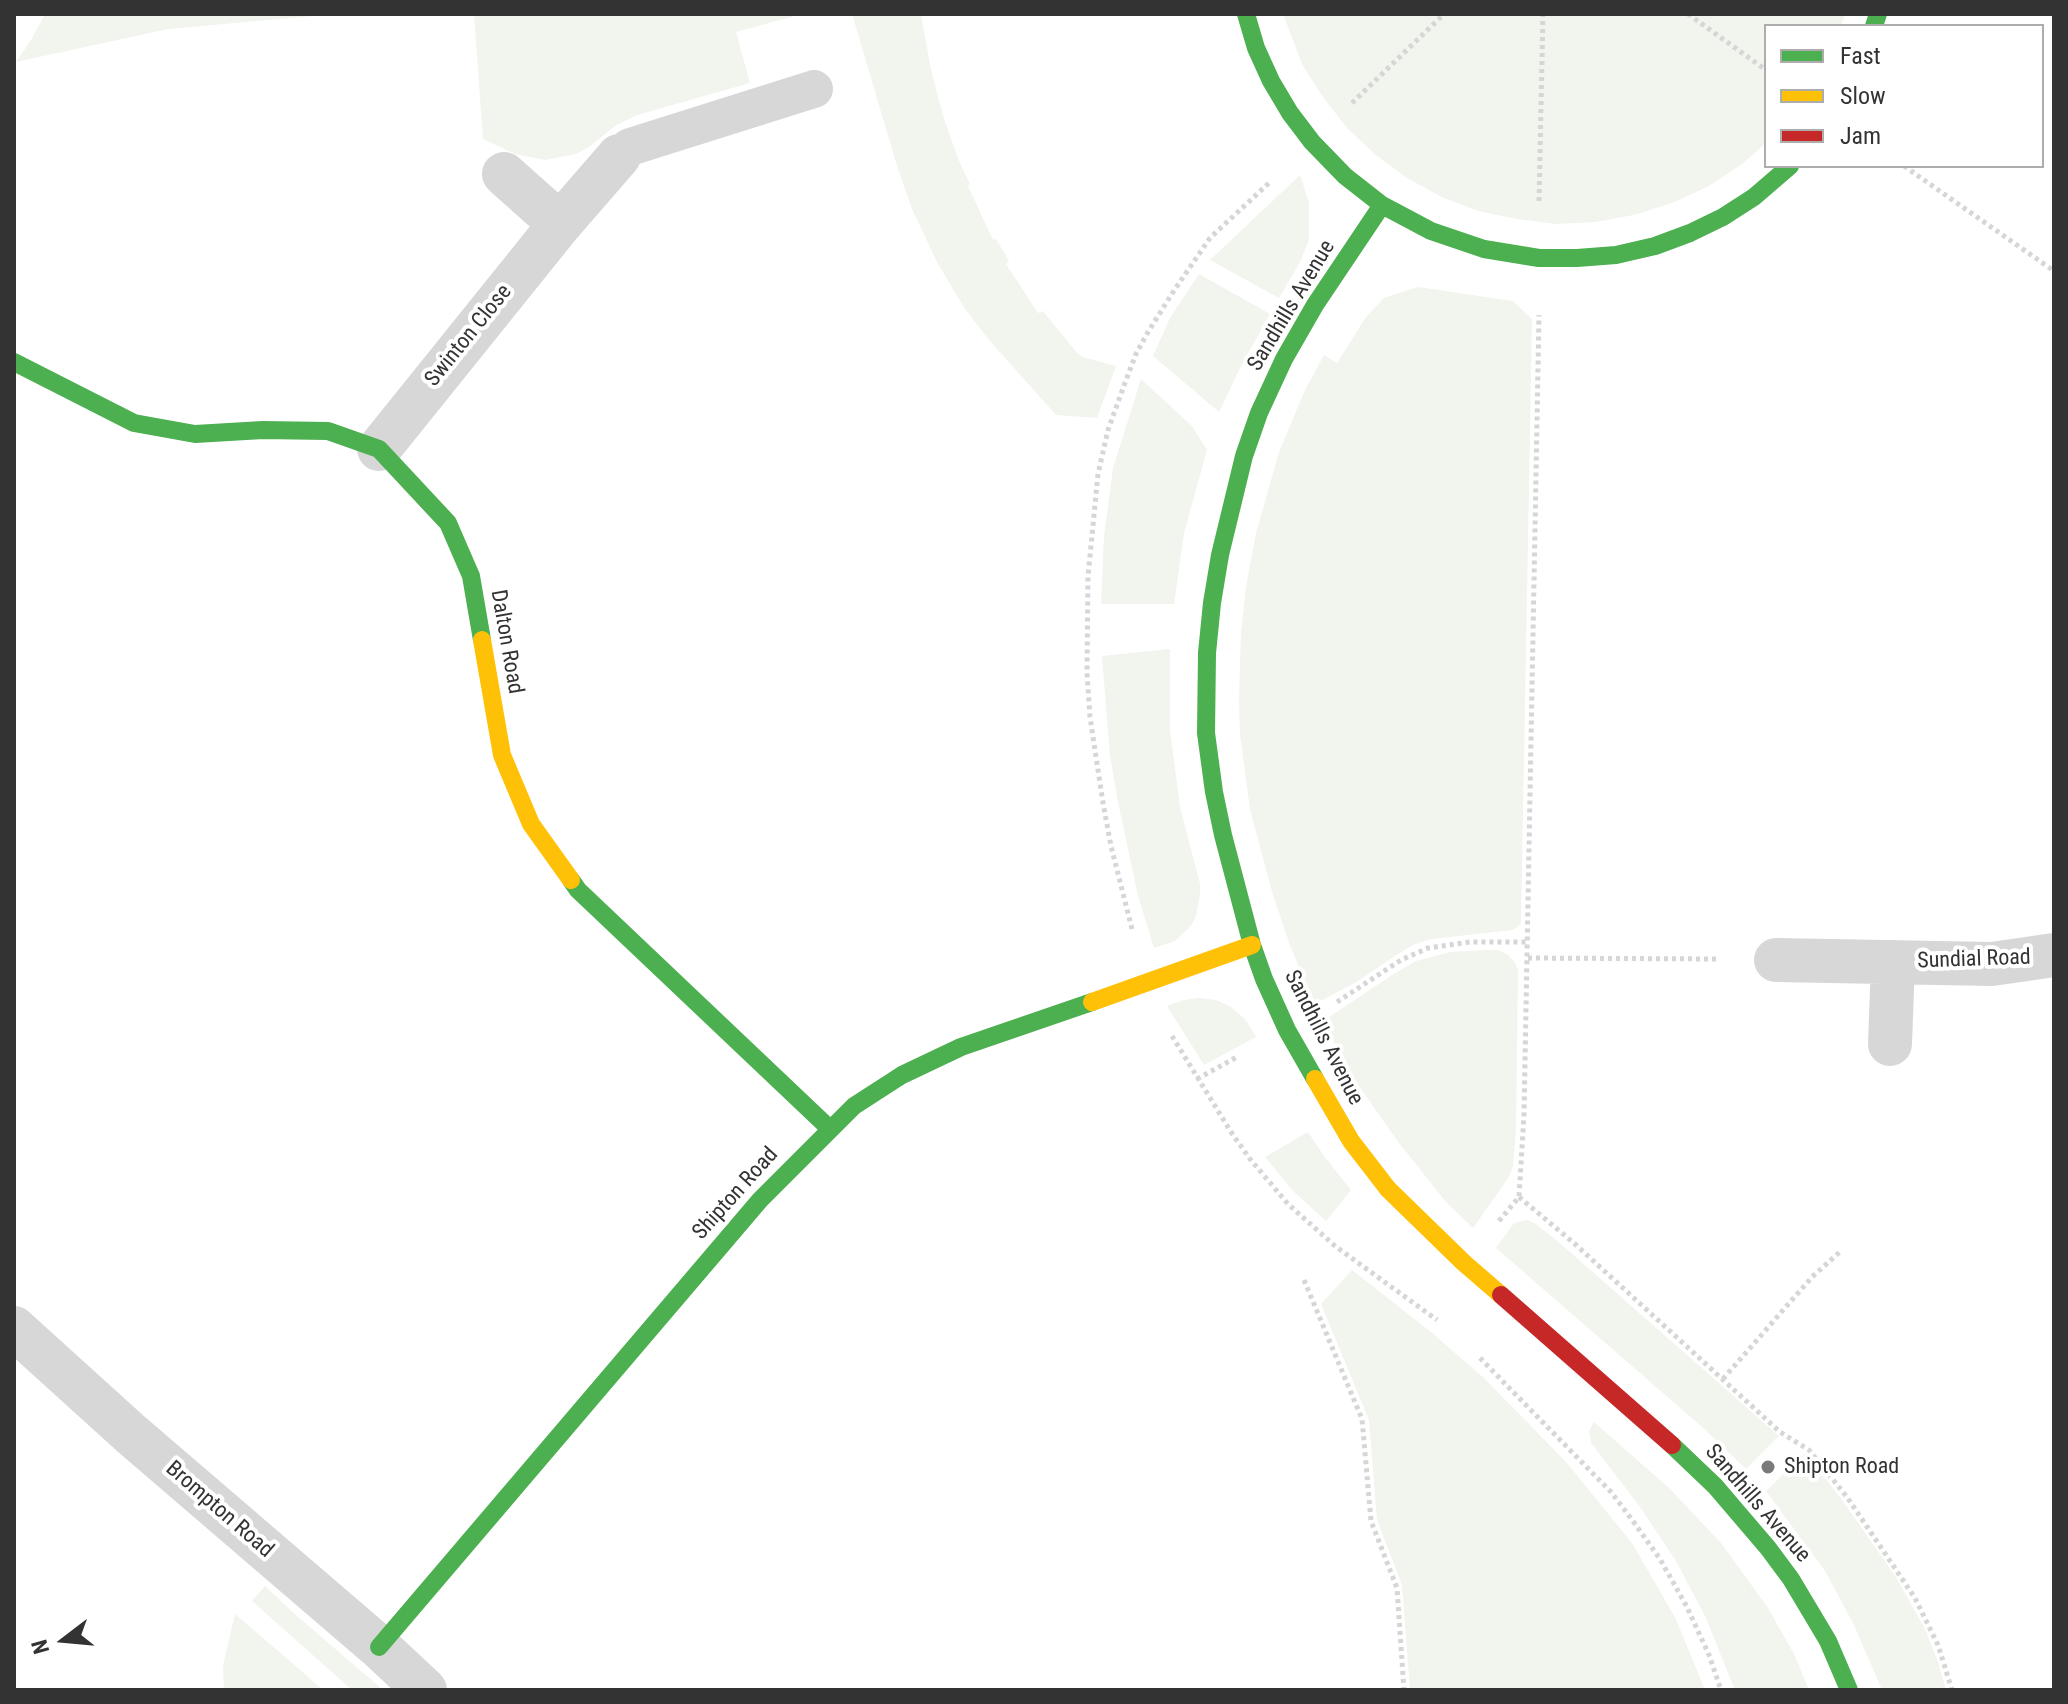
<!DOCTYPE html>
<style>
body{margin:0}
#map{position:relative;width:2068px;height:1704px;overflow:hidden;background:#fff;font-family:"Roboto Condensed",sans-serif}
canvas{display:block}
.frame{position:absolute;inset:0;border:16px solid #333;pointer-events:none}
.legend{position:absolute;left:1764px;top:24px;width:280px;height:144px;box-sizing:border-box;background:#fff;border:2px solid #adadad;margin:0;padding:10px 14px;list-style:none;font-size:24px;color:#333}
.legend li{display:flex;align-items:center;gap:16px;height:40px}
.legend b{width:40px;border:2px solid #adadad}
.north{position:absolute;left:24px;top:1600px;width:80px;height:80px;-webkit-text-stroke:6px #fff;paint-order:stroke;rotate:254deg;font-size:22px;font-weight:700;line-height:32px;text-align:center;color:#333}
.north::after{content:'';display:block;margin:auto;width:28px;height:36px;background:#333;clip-path:polygon(50% 0,100% 100%,50% 72%,0 100%)}
</style>
<div id="map">
<canvas width="2068" height="1704"></canvas>
<div class="frame"></div>
<ul class="legend">
<li><b style="height:10px;background:#4caf50"></b>Fast</li>
<li><b style="height:10px;background:#ffc107"></b>Slow</li>
<li><b style="height:10px;background:#c62828"></b>Jam</li>
</ul>
<div class="north">N</div>
</div>
<script>
const ctx = document.querySelector('canvas').getContext('2d');
ctx.lineJoin = 'round';
function fill(path, color) { ctx.fillStyle = color; ctx.fill(path, 'evenodd'); }
const toPath = rows => new Path2D(rows.map(r => 'M' + r).join(''));
function trace(path, color, width, dash) { ctx.strokeStyle = color; ctx.lineWidth = width; ctx.lineCap = dash ? 'butt' : 'round'; ctx.setLineDash(dash || []); ctx.stroke(path); }
function drawText(font, color, halo, rows, align = 'center') {
  ctx.font = font + ' "Roboto Condensed",sans-serif'; ctx.lineWidth = 8; ctx.setLineDash([]); ctx.textBaseline = 'middle'; ctx.strokeStyle = halo; ctx.fillStyle = color; for (const [text, x, y, turn = 0] of rows) {
    ctx.save(); ctx.translate(x, y); ctx.rotate((+turn || 0) * Math.PI / 180); ctx.textAlign = isNaN(turn) ? turn : align; if (halo) ctx.strokeText(text, 0, 0); ctx.fillText(text, 0, 0); ctx.restore();
  }
}
fill(toPath([
 [45,14,336,14,168,29,16,62,31,40],
 [474,14,802,14,736,32,750,83,637,115,615,126,589,147,576,154,545,160,515,154,483,139],
 [852,14,921,14,931,70,944,119,959,161,970,184,968,186,993,240,996,239,1009,261,1006,264,1038,313,1043,311,1077,353,1083,357,1116,366,1097,418,1056,415,989,340,965,309,938,264,912,209,898,169],
 [1283,14,1845,14,1841,26,1766,26,1766,143,1741,165,1707,187,1672,203,1634,215,1595,222,1556,224,1517,219,1478,211,1442,197,1407,178,1376,155,1347,128,1323,97,1302,64],
 [1300,175,1309,202,1309,240,1300,262,1279,298,1210,260],
 [1199,274,1270,314,1242,364,1219,412,1153,356,1170,318],
 [1418,287,1513,301,1532,319,1521,923,1518,927,1512,930,1432,939,1415,944,1396,955,1358,981,1315,1004,1291,948,1272,892,1250,809,1240,735,1239,700,1241,633,1246,587,1256,533,1279,452,1305,390,1324,355,1337,363,1366,317,1384,298],
 [1141,379,1192,426,1207,450,1184,533,1174,604,1101,604,1104,536,1113,468],
 [1170,649,1170,730,1180,807,1200,884,1200,895,1196,916,1191,926,1175,941,1154,948,1138,896,1118,802,1110,755,1102,656],
 [1486,950,1498,950,1508,955,1514,961,1518,970,1516,1129,1513,1166,1509,1177,1473,1228,1446,1202,1399,1143,1356,1082,1323,1021,1392,975,1416,961,1450,952],
 [1198,998,1216,1000,1231,1007,1245,1019,1256,1037,1204,1065,1167,1006,1184,1000],
 [1308,1132,1324,1156,1351,1190,1326,1221,1292,1190,1265,1157],
 [1527,1220,1536,1224,1562,1245,1779,1436,1746,1469,1701,1426,1496,1248,1514,1223],
 [1352,1270,1431,1332,1484,1378,1567,1463,1632,1543,1676,1619,1705,1690,1410,1690,1402,1585,1377,1520,1369,1420,1321,1304],
 [1594,1422,1669,1488,1721,1543,1768,1608,1794,1654,1809,1690,1735,1690,1706,1618,1676,1561,1638,1504,1591,1443,1589,1431],
 [1805,1453,1840,1497,1896,1577,1925,1629,1938,1662,1946,1690,1882,1690,1854,1625,1825,1571,1766,1491],
 [265,1586,297,1616,383,1690,352,1690,252,1601],
 [235,1614,291,1662,323,1690,224,1690,223,1666]
]), '#f1f5ed');
trace(toPath([
 [1688,14,1766,70],
 [1352,103,1444,14],
 [1904,166,2054,271],
 [1539,201,1543,14],
 [1132,929,1111,846,1103,803,1090,717,1087,673,1088,576,1098,474,1108,430,1126,380,1136,354,1148,332,1175,289,1210,238,1270,182],
 [1528,958,1719,959],
 [1337,1002,1401,960,1428,948,1470,942,1528,942],
 [1172,1036,1231,1132,1250,1159,1288,1204,1335,1246,1437,1320],
 [1197,1079,1237,1057],
 [1519,1197,1575,1244,1780,1432,1809,1450,1847,1497,1915,1598,1938,1645,1952,1690],
 [1499,1221,1519,1197,1524,1115,1539,315],
 [1304,1280,1362,1419,1371,1521,1397,1588,1404,1690],
 [1480,1358,1611,1492,1633,1521,1660,1559,1687,1607,1709,1655,1721,1690],
 [1723,1379,1812,1277,1842,1250]
]), '#d6d6d6', 5, [4, 4]);
trace(toPath([
 [619,156,630,147,814,89]
]), '#d7d7d7', 38);
trace(toPath([
 [504,174,560,224],
 [379,449,560,224,619,156],
 [1776,960,1992,964,2054,955],
 [1890,1044,1893,962],
 [14,1328,131,1434,379,1647,425,1690]
]), '#d7d7d7', 44);
trace(toPath([
 [1246,14,1256,48,1271,81,1290,113,1312,142,1345,176,1382,205,1431,231,1484,249,1539,258,1577,258,1616,255,1655,246,1690,233,1723,217,1754,197,1790,166],
 [1874,26,1878,14],
 [14,362,134,423,195,434,263,430,328,431,379,449,448,523,471,576,482,640],
 [571,880,578,890,830,1129],
 [1315,1079,1287,1030,1264,979,1252,945,1223,835,1214,792,1206,733,1207,653,1212,603,1220,555,1244,456,1259,413,1284,359,1315,305,1382,205],
 [1672,1445,1715,1486,1768,1548,1791,1579,1828,1641,1849,1690],
 [379,1647,760,1200,854,1106,902,1075,961,1047,1092,1002]
]), '#4caf50', 18);
trace(toPath([
 [482,640,502,755,531,824,571,880],
 [1092,1002,1252,945],
 [1315,1079,1351,1141,1388,1189,1464,1263,1501,1295]
]), '#ffc107', 18);
trace(toPath([
 [1501,1295,1672,1445]
]), '#c62828', 18);
for (const [x, y, r, color] of [
 [1768,1467,8,"#7a7a7a"]
]) { const dot = new Path2D(); dot.arc(x, y, r, 0, 2 * Math.PI); ctx.fillStyle = color; ctx.fill(dot); trace(dot, '#fff', 3); }
drawText('22px', '#333', '#fff', [
 ["Sandhills Avenue",1292,306,-59],
 ["Swinton Close",469,336,-51],
 ["Dalton Road",506,642,80],
 ["Sundial Road",1974,960,-2],
 ["Sandhills Avenue",1323,1038,63],
 ["Shipton Road",736,1194,-48],
 ["Sandhills Avenue",1757,1504,49],
 ["Brompton Road",219,1510,41]
]);
drawText('22px', '#333', '#fff', [
 ["Shipton Road",1784,1467]
], 'left');
</script>
